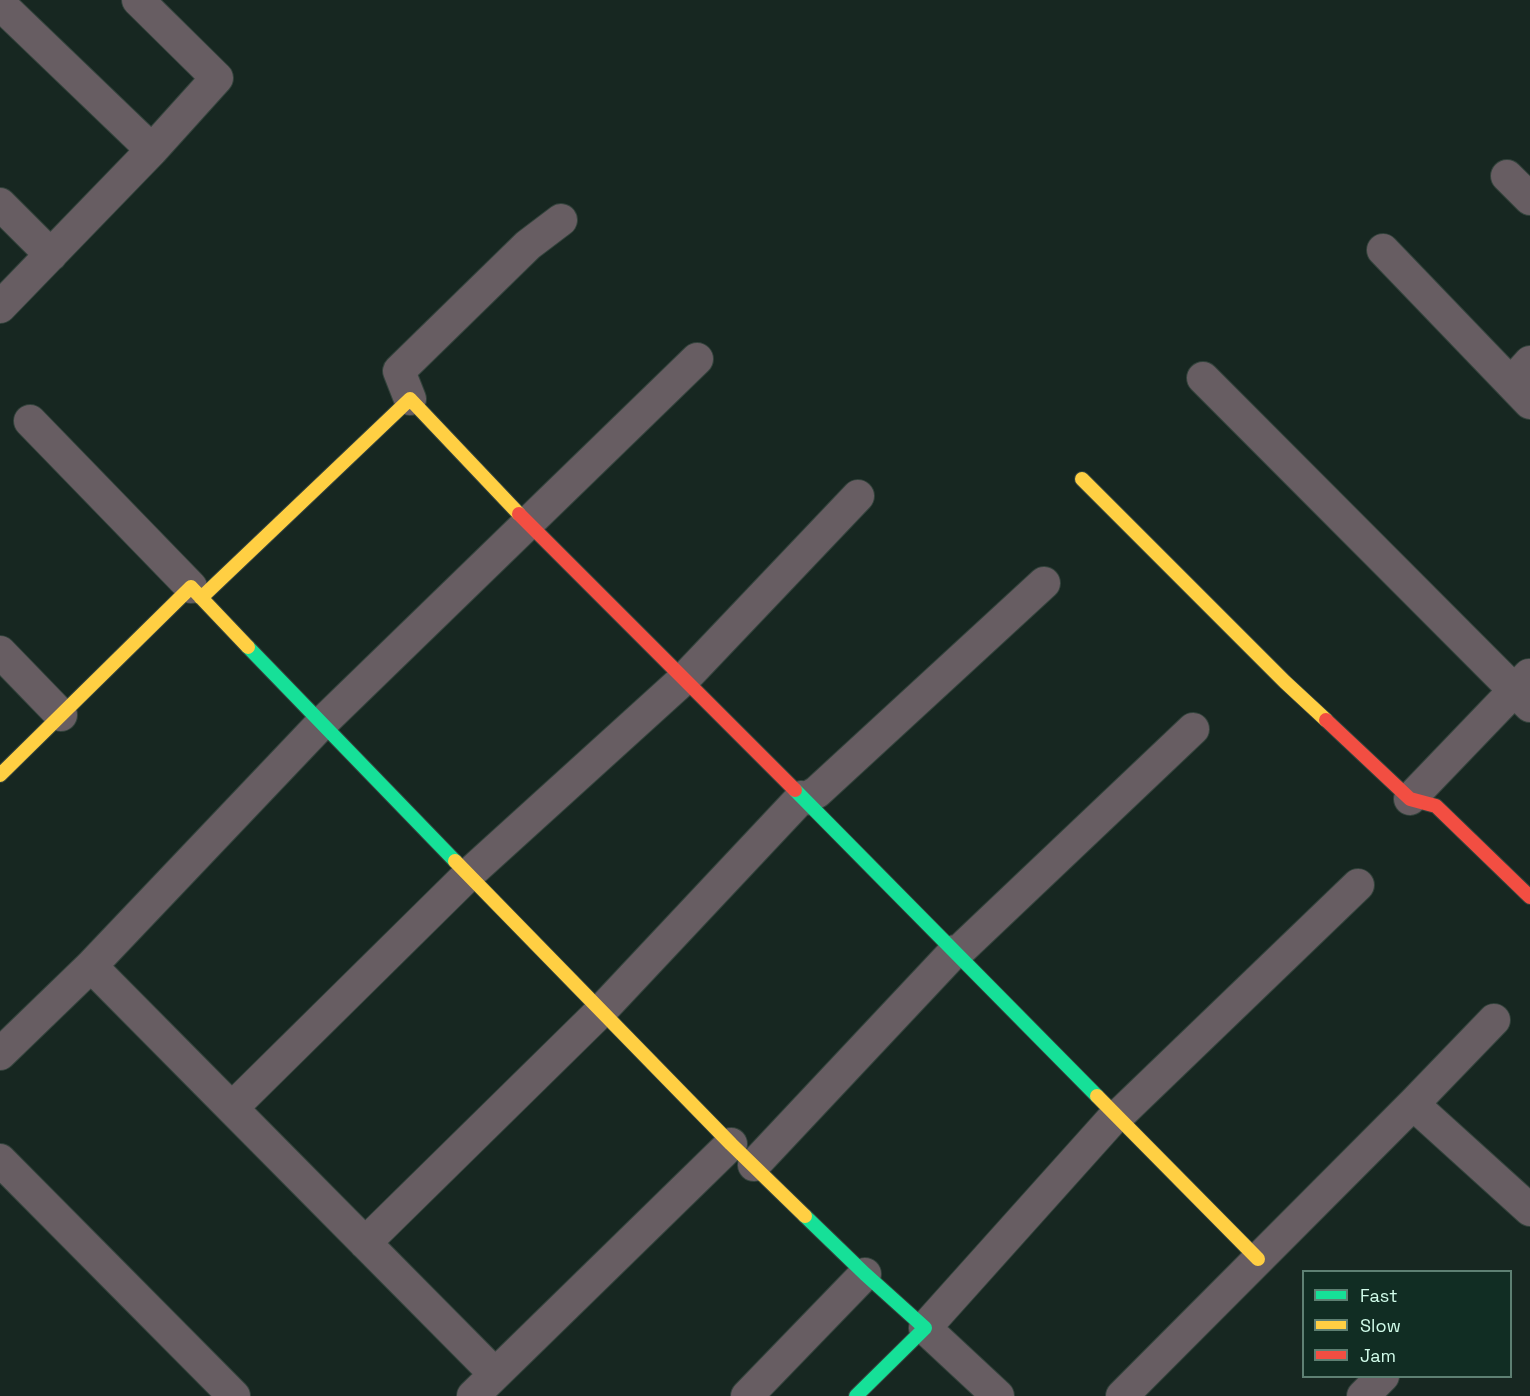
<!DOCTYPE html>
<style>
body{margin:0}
#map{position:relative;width:1530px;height:1396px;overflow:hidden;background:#172721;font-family:"Space Grotesk",sans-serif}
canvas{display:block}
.legend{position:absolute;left:1302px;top:1270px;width:210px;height:108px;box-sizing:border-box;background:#112d23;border:2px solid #5e8073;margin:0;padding:8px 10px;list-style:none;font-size:18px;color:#d1fcea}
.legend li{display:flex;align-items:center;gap:12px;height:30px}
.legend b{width:30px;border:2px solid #5e8073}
</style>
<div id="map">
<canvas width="1530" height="1396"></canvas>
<ul class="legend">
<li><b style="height:8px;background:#16e098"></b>Fast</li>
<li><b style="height:8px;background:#ffcf43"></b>Slow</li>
<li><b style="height:8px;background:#f24e42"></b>Jam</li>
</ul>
</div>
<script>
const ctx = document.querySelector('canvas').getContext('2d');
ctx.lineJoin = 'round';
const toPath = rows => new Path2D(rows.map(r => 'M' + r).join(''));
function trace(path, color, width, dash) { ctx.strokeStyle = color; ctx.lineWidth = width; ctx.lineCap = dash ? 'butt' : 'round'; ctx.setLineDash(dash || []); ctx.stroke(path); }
const street = toPath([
 [138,0,217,78,152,150],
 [0,4,152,150,0,307],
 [1507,176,1530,199],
 [0,204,51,255],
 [1383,250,1530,403],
 [1203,378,1530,706],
 [1511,383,1530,362],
 [410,399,399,371,528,245,561,220],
 [30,421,191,587],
 [0,652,61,715],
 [1410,799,1529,675],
 [91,966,495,1374],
 [0,1054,91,966,321,724,697,359],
 [1413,1104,1494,1020],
 [232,1108,469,874,685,678,858,496],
 [0,1160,234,1396],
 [754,1165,955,951,957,953,1193,729],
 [365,1243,601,1011,802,797,805,799,817,792,1044,583],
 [473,1396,731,1144],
 [747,1396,865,1274],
 [998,1396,925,1328,1116,1115,1118,1116,1358,885],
 [1122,1396,1413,1104,1530,1210],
 [1363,1396,1383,1376]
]);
const fast = toPath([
 [248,647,455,861],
 [795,790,1097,1096],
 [805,1216,865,1274,925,1328,856,1396]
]);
const slow = toPath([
 [1082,479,1285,682,1326,720],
 [201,598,410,399,519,514],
 [0,775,191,587,248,647],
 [455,861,731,1144,805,1216],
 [1097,1096,1258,1259]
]);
const jam = toPath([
 [519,514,795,790],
 [1326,720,1410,799,1436,806,1530,897]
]);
trace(street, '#33433c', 34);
trace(fast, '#33433c', 16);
trace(slow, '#33433c', 16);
trace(jam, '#33433c', 16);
trace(street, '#675d62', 32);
trace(fast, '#16e098', 14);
trace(slow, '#ffcf43', 14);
trace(jam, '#f24e42', 14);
</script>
